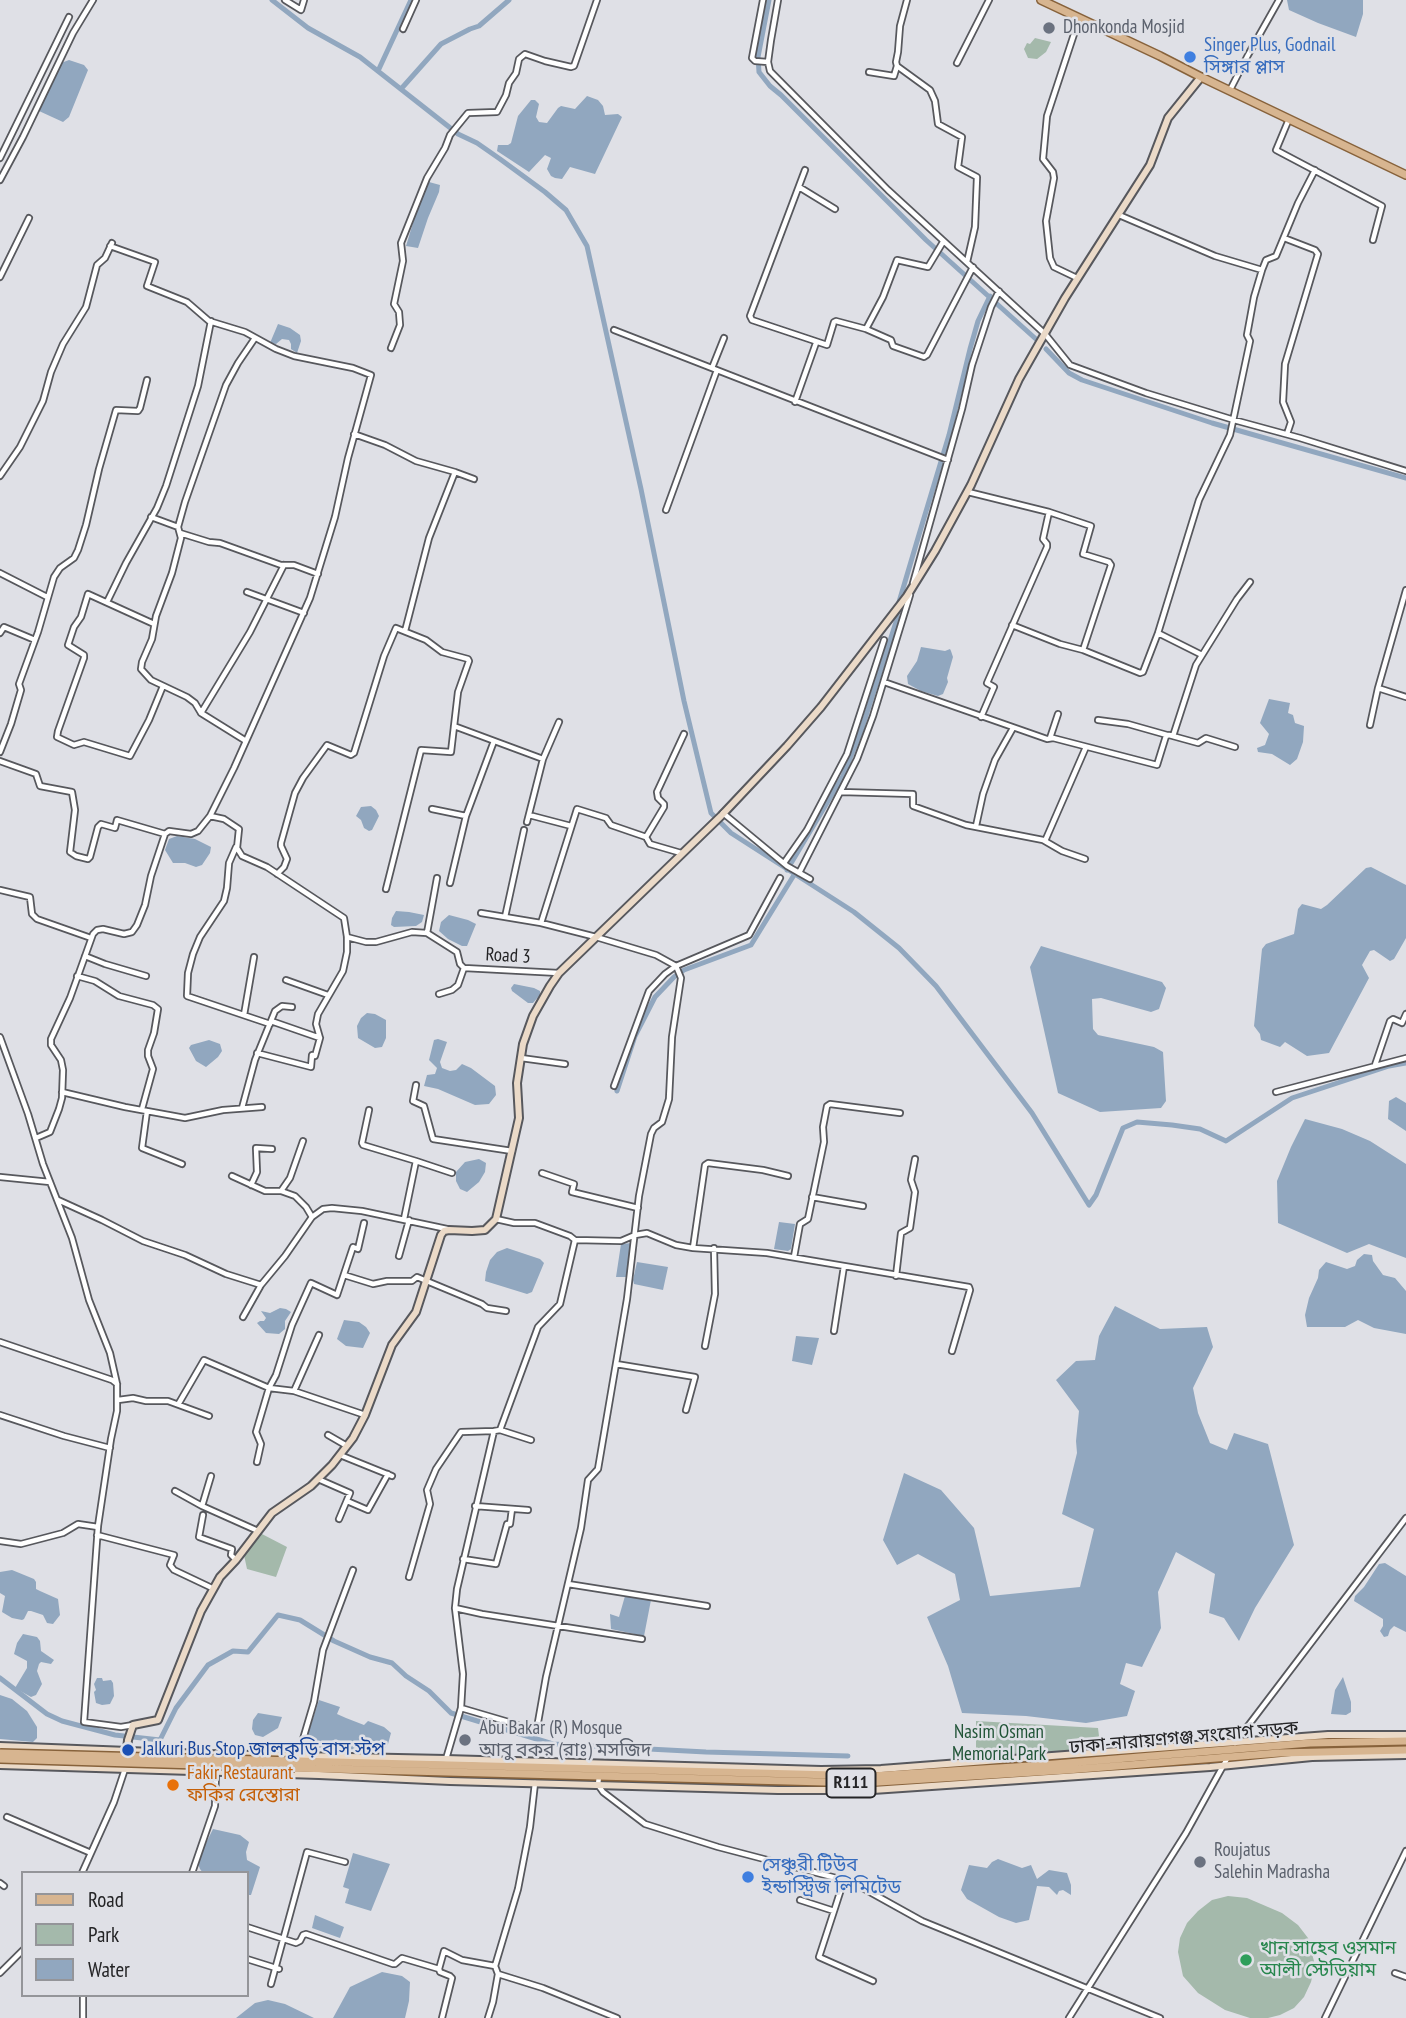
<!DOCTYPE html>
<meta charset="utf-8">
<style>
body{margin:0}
#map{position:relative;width:1406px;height:2018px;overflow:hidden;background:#dfe0e6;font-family:"PT Sans Narrow",sans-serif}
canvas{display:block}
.legend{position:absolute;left:21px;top:1871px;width:228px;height:126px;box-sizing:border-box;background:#dfe0e6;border:2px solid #949599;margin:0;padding:9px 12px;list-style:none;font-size:21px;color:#242426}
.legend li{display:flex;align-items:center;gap:14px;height:35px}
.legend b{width:35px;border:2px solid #949599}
</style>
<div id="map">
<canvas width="1406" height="2018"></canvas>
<ul class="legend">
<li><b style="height:9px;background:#d7b590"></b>Road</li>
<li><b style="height:19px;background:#a4b9ab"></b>Park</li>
<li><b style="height:19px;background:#91a7bf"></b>Water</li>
</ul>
</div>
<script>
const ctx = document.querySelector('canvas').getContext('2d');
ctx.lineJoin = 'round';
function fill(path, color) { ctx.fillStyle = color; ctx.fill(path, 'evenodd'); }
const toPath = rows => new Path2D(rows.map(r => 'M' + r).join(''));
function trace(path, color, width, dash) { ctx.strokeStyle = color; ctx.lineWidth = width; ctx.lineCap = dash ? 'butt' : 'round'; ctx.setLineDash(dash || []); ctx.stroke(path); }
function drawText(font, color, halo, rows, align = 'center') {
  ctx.font = font + ' "PT Sans Narrow","Noto Sans Bengali",sans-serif'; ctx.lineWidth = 5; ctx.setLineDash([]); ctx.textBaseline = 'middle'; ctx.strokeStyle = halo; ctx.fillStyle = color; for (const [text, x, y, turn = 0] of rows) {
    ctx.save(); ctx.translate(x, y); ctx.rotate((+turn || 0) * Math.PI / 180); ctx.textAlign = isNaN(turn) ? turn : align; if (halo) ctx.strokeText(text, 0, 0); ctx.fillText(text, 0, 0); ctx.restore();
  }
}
fill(toPath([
 [1035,38,1051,42,1046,52,1037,59,1028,58,1024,49,1027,43,1030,44],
 [260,1533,287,1547,276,1577,247,1569,244,1555],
 [976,1721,1098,1728,1102,1760,976,1769],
 [1228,1896,1247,1898,1282,1913,1298,1925,1308,1938,1315,1965,1311,1982,1304,1997,1294,2008,1280,2015,1268,2018,1250,2018,1225,2010,1198,1993,1183,1976,1178,1952,1180,1938,1187,1923,1198,1911,1212,1900]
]), '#a4b9ab');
fill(toPath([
 [1287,0,1363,0,1363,14,1356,37,1318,23,1289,10],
 [69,60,84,65,88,70,69,117,63,122,39,111,61,63],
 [587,96,598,100,603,106,605,115,618,114,622,117,595,174,570,167,562,179,555,178,551,176,547,169,551,158,545,155,529,172,497,151,498,145,508,145,511,143,518,116,531,100,535,100,539,104,536,117,539,122,547,123,558,108,561,106,575,109],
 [429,182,440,185,439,192,428,218,418,248,406,246,416,213],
 [278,324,290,328,300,335,301,341,297,353,291,349,291,344,289,340,282,339,276,344,270,343],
 [921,647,945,651,950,649,951,651,953,657,947,678,948,682,943,694,938,696,921,691,908,684,907,676,917,661],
 [1269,699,1290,703,1288,713,1293,715,1295,723,1304,726,1303,742,1297,759,1290,765,1272,754,1258,752,1257,748,1265,745,1269,734,1260,723],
 [371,806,376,810,379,816,372,830,369,831,364,828,361,820,356,816,361,807],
 [177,836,195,839,211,847,210,853,202,865,196,867,185,863,173,863,165,850,169,839],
 [1371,867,1406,885,1406,938,1394,959,1390,961,1374,950,1370,951,1362,965,1369,978,1329,1053,1307,1056,1285,1042,1280,1047,1261,1040,1260,1034,1254,1026,1262,949,1266,944,1294,934,1298,909,1302,904,1321,909,1327,905,1366,868],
 [396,911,409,912,424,915,422,922,416,926,394,927,391,925,392,918],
 [449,915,468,920,476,924,467,946,462,946,448,939,439,931,441,922],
 [1041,946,1162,982,1166,988,1159,1009,1151,1012,1101,998,1092,999,1093,1029,1098,1035,1154,1047,1163,1052,1166,1101,1161,1108,1100,1112,1058,1093,1030,967],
 [514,984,534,988,540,991,540,995,533,1003,528,1003,512,991,511,988],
 [367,1013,375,1014,386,1020,386,1038,382,1047,375,1048,358,1038,357,1026,361,1018],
 [438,1039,447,1042,440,1062,442,1068,450,1071,456,1070,462,1064,471,1068,495,1086,496,1095,489,1104,475,1105,438,1089,424,1086,427,1075,435,1074,437,1068,429,1060,434,1040],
 [209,1040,220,1044,222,1051,218,1057,206,1067,196,1061,189,1048,191,1045],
 [1396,1097,1406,1103,1406,1131,1388,1119,1389,1101],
 [1305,1119,1342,1129,1370,1141,1406,1164,1406,1258,1369,1244,1347,1253,1278,1223,1277,1181,1291,1147],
 [479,1159,486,1163,485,1172,479,1182,467,1192,460,1189,456,1181,456,1172,465,1162],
 [779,1222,795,1224,791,1249,788,1251,774,1249],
 [632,1243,627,1277,616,1277,621,1244],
 [507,1248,540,1259,544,1263,532,1292,527,1294,485,1281,486,1272,490,1260,497,1252],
 [1364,1254,1372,1255,1373,1261,1383,1275,1395,1278,1406,1291,1406,1334,1374,1328,1358,1320,1345,1327,1307,1327,1305,1315,1309,1298,1318,1278,1319,1270,1326,1262,1347,1269,1355,1266,1357,1260],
 [637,1262,668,1267,663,1290,634,1284,633,1280],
 [1115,1306,1160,1329,1207,1327,1213,1347,1193,1388,1198,1413,1210,1443,1227,1450,1234,1433,1268,1444,1294,1545,1255,1608,1239,1641,1224,1618,1209,1613,1215,1574,1176,1552,1158,1592,1161,1628,1142,1667,1126,1663,1120,1684,1135,1691,1127,1716,1086,1723,1026,1716,962,1713,948,1666,927,1617,960,1600,955,1574,918,1554,897,1565,883,1540,904,1473,941,1490,974,1528,990,1596,1080,1587,1094,1529,1062,1514,1077,1453,1076,1441,1079,1411,1056,1380,1076,1361,1095,1360,1099,1336],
 [280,1308,286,1309,291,1312,285,1321,285,1329,279,1334,266,1333,257,1323,260,1321,264,1321,266,1318,261,1311,270,1313],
 [344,1320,359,1322,366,1327,370,1333,363,1348,346,1346,337,1339],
 [796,1336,819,1338,812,1365,792,1361],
 [1385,1563,1406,1576,1406,1632,1394,1626,1390,1630,1388,1636,1384,1637,1380,1631,1383,1626,1383,1619,1354,1601,1355,1596,1364,1587,1379,1564],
 [12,1570,34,1579,36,1582,36,1589,40,1591,58,1599,60,1615,53,1624,47,1623,43,1615,31,1611,28,1611,24,1619,22,1620,12,1618,2,1612,5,1596,0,1593,0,1572],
 [625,1596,651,1600,644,1636,611,1629,610,1614,619,1617],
 [23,1634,37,1637,40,1641,41,1651,54,1660,51,1664,41,1662,39,1664,37,1671,42,1684,36,1695,31,1697,15,1688,27,1668,27,1661,14,1654,17,1643],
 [1343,1677,1351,1702,1351,1712,1346,1715,1331,1714,1335,1690],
 [97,1678,102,1678,103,1681,111,1680,113,1683,114,1696,110,1704,102,1705,96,1703,94,1692,96,1690,94,1684],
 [0,1695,12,1699,27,1711,37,1727,37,1738,33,1742,0,1739],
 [319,1700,340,1707,337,1714,346,1718,364,1725,368,1721,384,1727,391,1733,388,1744,383,1751,310,1747,306,1740],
 [258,1713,282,1717,278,1728,263,1737,255,1735,252,1729,253,1720],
 [213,1829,240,1835,249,1842,246,1852,247,1860,260,1867,251,1895,247,1895,247,1873,203,1873,200,1869,197,1861],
 [353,1853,390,1864,371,1911,345,1903,349,1889,343,1887],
 [998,1859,1022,1868,1031,1865,1037,1879,1049,1870,1067,1873,1071,1885,1071,1895,1063,1890,1059,1891,1057,1895,1049,1887,1037,1886,1029,1920,1016,1923,999,1917,967,1899,961,1890,969,1865,987,1868,992,1862],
 [315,1915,344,1927,340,1938,312,1928],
 [382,1972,402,1976,410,1982,409,2001,405,2018,333,2018,350,1987],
 [268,2000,285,2004,314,2018,236,2018,255,2003]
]), '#91a7bf');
trace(toPath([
 [272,0,308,28,360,57,458,134,477,143,500,159,545,192,566,210,587,246,641,489,684,701,711,813,731,833,854,912,899,948,936,986,1032,1113,1089,1205,1096,1195,1123,1128,1137,1122,1172,1125,1200,1129,1226,1141,1292,1098,1389,1066,1406,1063],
 [769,0,758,57,759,72,770,86,781,95,926,240,1037,340],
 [378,71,411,0],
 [401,89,441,44,470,29,479,26,509,0],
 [1046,349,1069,373,1082,380,1212,423,1406,478],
 [787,870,843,776,862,728,896,622,899,602,918,538,949,435,970,349,978,321,990,296],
 [617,1091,635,1036,655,997,674,977,684,970,751,945,794,875],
 [0,1678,47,1714,62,1721,115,1735,160,1740,176,1708,208,1665,233,1651,248,1652,278,1615,300,1620,334,1641,370,1657,392,1663,406,1676,429,1691,451,1713,553,1744,706,1752,848,1756]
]), '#91a7bf', 5);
const street = toPath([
 [285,0,301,10,304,0],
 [763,0,752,58,755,61,768,62],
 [778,0,771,40,768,62,770,71,888,190,1045,334,1070,365,1146,393,1234,420,1300,438,1406,471],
 [403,29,416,0],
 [957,63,989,0],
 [897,66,930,90,935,101,938,124,962,137,958,167,977,177,975,227,967,262],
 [869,72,894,76,897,66,896,62,898,52,900,26,907,0],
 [1230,90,1248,55,1279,0],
 [1289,119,1276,150,1382,206,1373,240],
 [0,158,69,17],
 [805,170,750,316,752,320,827,345,834,322,836,321,866,329,883,297,897,260,928,267,943,242],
 [0,180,23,137,73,33,93,0],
 [799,187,835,209],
 [1119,215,1215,256,1262,270],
 [1284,238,1315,250,1318,254,1285,364,1283,402,1291,422,1287,434],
 [110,246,155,262,147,286,187,302,209,321,245,332,276,349,294,356,353,368,371,375,348,458,335,517,310,598,234,768,210,816],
 [0,277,29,218],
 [1077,278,1054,267,1050,258,1046,221,1054,178,1053,172,1043,159,1047,116,1079,19],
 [866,329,891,340,893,346,924,357,927,355,973,267],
 [614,330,948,460],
 [391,348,400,325,399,312,394,304,403,261,401,243,427,178,445,148,450,135,468,113,497,112,506,95,509,83,516,73,519,59,525,54,545,61,571,67,574,66,597,0],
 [712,368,724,338],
 [795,402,816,343],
 [354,434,385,445,416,461,455,472],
 [0,476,20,447,43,401,51,372,63,344,86,307,97,265,105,258,112,243],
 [968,492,1049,512,1091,526,1083,554,1109,562,1111,565,1083,650],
 [666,510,717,370],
 [151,517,178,527],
 [180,533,209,542,220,543,281,565,294,565,318,574],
 [0,573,47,597],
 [913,583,962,409,972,365,991,307,999,291],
 [247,592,304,613],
 [107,602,126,563,157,508,166,486,198,386,211,321],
 [154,624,88,594,81,617,74,627,68,645,84,655,84,658,58,731,57,737,74,745,84,742,130,756,149,720,163,686],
 [1012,625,1060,644,1083,650,1140,673,1143,672,1158,633,1199,500,1230,435,1250,341,1247,335,1254,297,1262,270,1266,260,1276,256,1298,203,1315,170],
 [405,631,429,538,455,472,474,479],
 [0,633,4,627,35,640],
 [1158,633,1202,655],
 [884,682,1047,739,1053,738,1157,765,1166,736,1169,735,1198,743,1206,738,1235,747],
 [1378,688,1406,697],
 [201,713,250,632,284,565],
 [981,717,994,687,987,683,1047,547,1047,544,1043,539,1049,512],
 [1098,720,1128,724,1167,735],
 [1370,725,1378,688,1406,590],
 [454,726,543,759],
 [1173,736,1196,665,1237,599,1250,582],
 [1050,738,1058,714],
 [246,741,201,713,195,703,187,697,151,680,141,669,142,662,152,639,156,616,172,573,181,538,178,527,185,502,226,385,238,363,255,338],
 [0,752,11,724,21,690,19,684,38,632,54,577,60,568,74,558,78,550,86,525,99,469,116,410,138,411,140,408,147,380],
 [0,761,36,774,40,786,72,792,75,810,70,852,76,856,88,859,90,857,98,827,101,824,115,828,117,820,165,834],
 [841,792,913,794,913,806,966,825,1043,840,1062,851,1085,859],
 [432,809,466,816],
 [723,813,787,866,810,879],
 [529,815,571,826],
 [527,822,543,759,559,722],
 [976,826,983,794,995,760,1013,728],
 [646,837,664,807,664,804,658,798,657,792,684,734],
 [1045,841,1086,747],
 [236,847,229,863,227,888,224,901,200,937,193,954,188,973,187,996,270,1024],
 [784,863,807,830,847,754,884,640],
 [799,873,857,759,873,716,910,595],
 [277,874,284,867,287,859,281,846,281,843,295,793,303,778,327,745,351,755,354,753,384,656,396,628,426,640,442,652,468,659,469,661,458,692,451,752,421,750,386,889],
 [450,883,466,816,494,741],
 [0,890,30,897,32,914,37,919,91,938],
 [505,917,524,830],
 [541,923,577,809,606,818,611,825,646,837,650,844,681,853],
 [427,933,437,878],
 [347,937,366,942,376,942,412,932,427,933,457,952,460,964,464,968,559,973],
 [85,956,105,964,146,976],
 [77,976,95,981,119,996,153,1005,158,1009,154,1033,148,1050,148,1056,153,1069,142,1109],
 [286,980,328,995],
 [439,994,452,990,458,985,464,968],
 [244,1015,254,957],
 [271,1021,320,1038],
 [0,1037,28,1114,43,1164,72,1238,89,1300,110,1353,117,1384,117,1411,111,1439,98,1526,84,1722,121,1727,133,1725],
 [521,1058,565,1064],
 [1375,1065,1390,1021,1393,1019,1402,1023,1406,1014],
 [416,1085,413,1101,424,1106,433,1139,512,1151],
 [614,1086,649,991,665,974,676,966,749,935,780,878],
 [62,1092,125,1107,185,1118,223,1110,262,1107],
 [1276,1092,1406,1058],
 [242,1108,255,1060,275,1011,282,1006,292,1007],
 [369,1110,362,1143,363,1145,416,1161,404,1219],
 [147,1111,142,1148,182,1164],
 [36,1138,50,1132,59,1109,62,1098,63,1070,61,1060,51,1045,51,1039,70,998,93,934,97,930,103,929,124,934,132,932,137,925,145,905,151,876,165,834,169,831,191,834,198,831,210,816,224,819,239,829,237,848,242,856,267,867,344,918,347,937,347,952,343,971,318,1014,316,1024,320,1038,315,1056,312,1055,311,1067,257,1053],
 [416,1161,452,1173],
 [542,1173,574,1184,572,1192,638,1208],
 [232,1176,265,1191,281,1191,295,1196,306,1207,312,1217],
 [0,1177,50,1182],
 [251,1185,257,1172,256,1148,272,1149],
 [281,1191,290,1178,303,1141],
 [812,1197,863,1206],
 [58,1200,102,1220,143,1241,185,1255,226,1274,261,1285],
 [496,1219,514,1223,535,1223,570,1236,575,1240,621,1241,635,1235,647,1233,676,1245,693,1248,767,1253,969,1287,970,1290,952,1351],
 [693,1248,705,1165,708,1163,763,1170,788,1176],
 [399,1256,409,1220],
 [794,1257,800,1224,808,1219,824,1142,823,1127,827,1106,830,1104,900,1113],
 [344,1275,373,1284,387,1281,412,1281,417,1277,482,1304,487,1308,506,1311],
 [896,1276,901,1233,910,1228,915,1192,911,1180,915,1159],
 [243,1317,261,1285,285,1256,312,1217,323,1209,332,1208,362,1211,447,1229],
 [834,1331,844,1266],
 [319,1335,294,1391,365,1415],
 [0,1342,112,1380,117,1384],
 [705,1346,715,1294,714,1248],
 [616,1364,695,1377,686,1410],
 [118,1400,133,1398,146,1401,168,1401,209,1416],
 [179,1403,204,1360,269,1388,294,1391],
 [0,1415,64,1436,110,1448],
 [500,1430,531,1440],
 [328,1435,347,1446],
 [340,1455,392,1476],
 [257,1462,261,1444,256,1432,269,1388,276,1375,292,1325,311,1283,337,1295,353,1247,358,1249,364,1223],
 [211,1476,202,1506,258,1531],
 [318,1479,350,1493,339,1519],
 [175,1491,202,1506],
 [347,1501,368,1510,388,1474],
 [475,1506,528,1510],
 [203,1515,199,1537,232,1549,231,1555,236,1560],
 [97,1535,174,1555,170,1565,174,1570,212,1588],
 [0,1541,21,1544,63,1533,78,1524,98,1527],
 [463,1559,496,1564,507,1524,510,1524,512,1509],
 [409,1577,430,1504,427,1490,436,1469,461,1432,494,1431],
 [568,1584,707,1606],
 [455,1608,482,1614,642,1639],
 [461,1708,512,1723,529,1730,535,1731,537,1728,546,1677,581,1528,588,1480,598,1469,627,1299,639,1196,651,1134,654,1128,662,1122,669,1099,672,1037,681,978,676,966,656,955,596,937,541,923,481,913],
 [1235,1743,1406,1518],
 [298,1756,314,1702,323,1650,353,1570],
 [446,1759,461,1708,463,1674,455,1608,457,1589,494,1431,500,1430,538,1327,560,1304,575,1240],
 [599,1776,598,1785,603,1792,645,1824,718,1847,844,1880,834,1911],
 [535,1783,530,1827,518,1889,495,1966,498,1974,543,1988,617,2018],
 [7,1817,91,1853],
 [82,1873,114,1802,125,1769],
 [192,1873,215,1806,216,1772],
 [844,1880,859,1886,922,1921,1160,2018],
 [0,1883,4,1886],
 [800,1900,834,1911,819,1957,873,1981],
 [247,1927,296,1943,300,1941,303,1935,306,1934,393,1964,395,1964,402,1958,439,1969],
 [247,1959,279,1969],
 [0,1973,23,1950],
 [1395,1973,1406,1977],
 [271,1984,307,1852,345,1862],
 [83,2018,83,1995],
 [442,2018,452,1978,450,1976,440,1972,439,1969,444,1951,462,1960,495,1966],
 [488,2018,493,2002,498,1974],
 [1069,2018,1186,1833,1228,1757],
 [1325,2018,1406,1851]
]);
const secondary = toPath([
 [0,1746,205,1754,446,1759,821,1770,881,1769,1328,1735,1406,1735],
 [0,1765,319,1775,450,1781,778,1790,873,1790,1210,1767,1312,1757,1406,1755],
 [125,1769,128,1740,133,1725,158,1720,201,1611,220,1577,236,1560,272,1513,311,1486,332,1465,353,1438,365,1415,392,1345,416,1312,441,1235,444,1231,449,1230,472,1231,485,1230,496,1219,519,1118,517,1083,523,1044,533,1016,550,986,559,973,721,816,787,746,821,707,907,596,935,551,971,485,1019,379,1065,298,1150,165,1168,118,1201,77]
]);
const primary = toPath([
 [1041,0,1160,56,1201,77,1406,175],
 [296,1761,872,1776,1030,1766,1310,1743,1406,1741],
 [295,1768,863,1783,1067,1770,1279,1753,1406,1750]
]);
trace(street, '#57585d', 8);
trace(secondary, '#57585d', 10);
trace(primary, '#87623b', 10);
trace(street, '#fff', 4.5);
trace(secondary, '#ebdac8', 6);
trace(primary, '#d7b590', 7);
const primaryBridge = toPath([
 [0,1753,296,1761],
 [0,1759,295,1768]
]);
trace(primaryBridge, '#87623b', 10, []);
trace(primaryBridge, '#d7b590', 7);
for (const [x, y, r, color] of [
 [1049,28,7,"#6b7280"],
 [1190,57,7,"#3f7fe0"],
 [465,1740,7,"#6b7280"],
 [128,1750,7,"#1a4fb4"],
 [173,1785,7,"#e8710a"],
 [1200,1862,7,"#6b7280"],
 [748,1877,7,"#3f7fe0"],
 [1246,1960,7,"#2e9e5b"]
]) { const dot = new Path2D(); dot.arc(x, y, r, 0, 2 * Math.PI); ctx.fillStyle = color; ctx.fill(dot); trace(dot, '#dfe0e6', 2.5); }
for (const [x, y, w] of [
 [851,1783,49]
]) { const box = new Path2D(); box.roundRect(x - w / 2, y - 14.5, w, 29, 5); ctx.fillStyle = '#dfe0e6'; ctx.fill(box); trace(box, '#242426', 2); }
drawText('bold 18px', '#242426', null, [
 ["R111",851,1783]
]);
drawText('19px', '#5b616d', '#dfe0e6', [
 ["Dhonkonda Mosjid",1063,28],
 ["Abu Bakar (R) Mosque",479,1729],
 ["আবু বকর (রাঃ) মসজিদ",479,1751],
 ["Roujatus",1214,1851],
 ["Salehin Madrasha",1214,1873]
], 'left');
drawText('19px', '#366cbe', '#dfe0e6', [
 ["Singer Plus, Godnail",1204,46],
 ["সিঙ্গার প্লাস",1204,68],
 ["সেঞ্চুরী টিউব",762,1866],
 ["ইন্ডাস্ট্রিজ লিমিটেড",762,1888]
], 'left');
drawText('19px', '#242426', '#dfe0e6', [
 ["Road 3",508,956,3],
 ["ঢাকা-নারায়ণগঞ্জ সংযোগ সড়ক",1184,1738,-5]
]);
drawText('19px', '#215437', '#dfe0e6', [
 ["Nasim Osman",999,1733],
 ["Memorial Park",999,1755]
]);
drawText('19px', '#164399', '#dfe0e6', [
 ["Jalkuri Bus Stop জালকুড়ি বাস স্টপ",142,1750]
], 'left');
drawText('19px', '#c56008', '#dfe0e6', [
 ["Fakir Restaurant",187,1774],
 ["ফকির রেস্তোরা",187,1796]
], 'left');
drawText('19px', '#27864d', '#dfe0e6', [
 ["খান সাহেব ওসমান",1260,1949],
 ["আলী স্টেডিয়াম",1260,1971]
], 'left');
</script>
